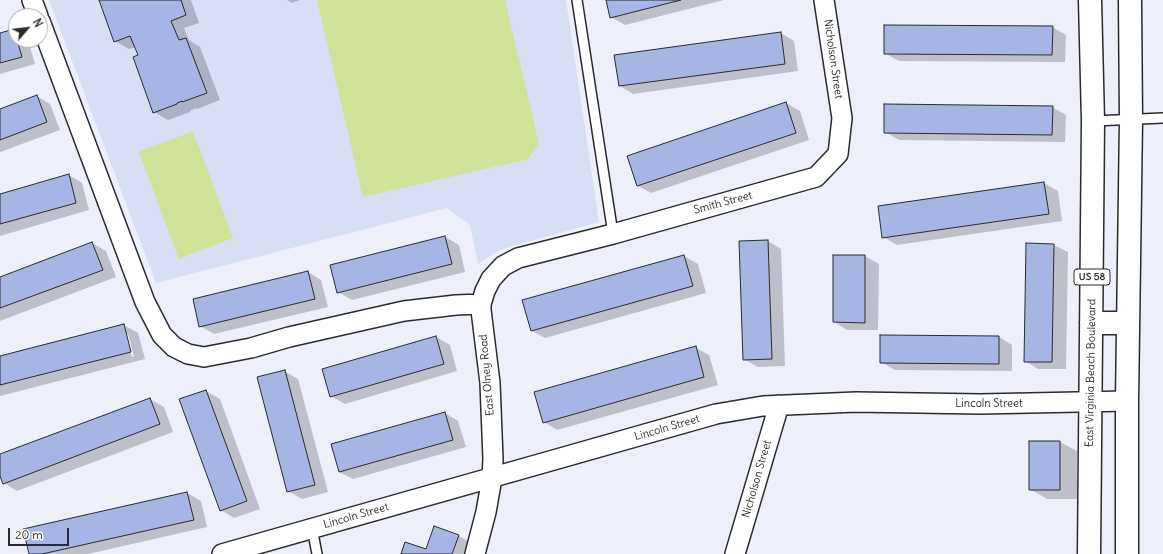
<!DOCTYPE html>
<style>
body{margin:0}
#map{position:relative;width:1163px;height:554px;overflow:hidden;background:#edf0fa;font-family:Delius,sans-serif}
canvas{display:block}
.north{position:absolute;left:8px;top:8px;width:40px;height:40px;box-sizing:border-box;background:#fff;border:1px solid #aaa;border-radius:50%;rotate:62deg;font-size:11px;font-weight:700;line-height:16px;text-align:center;color:#2b2b2b}
.north::after{content:'';display:block;margin:auto;width:14px;height:18px;background:#2b2b2b;clip-path:polygon(50% 0,100% 100%,50% 72%,0 100%)}
.scale{position:absolute;left:8px;top:528px;width:61px;height:18px;box-sizing:border-box;border:2px solid #2b2b2b;border-top:0;padding-left:5px;font-size:12px;line-height:14px;white-space:nowrap;color:#2b2b2b;-webkit-text-stroke:3px #fff;paint-order:stroke}
</style>
<div id="map">
<canvas width="1163" height="554"></canvas>
<div class="north">N</div>
<div class="scale">20 m</div>
</div>
<script>
const ctx = document.querySelector('canvas').getContext('2d');
ctx.lineJoin = 'round';
function fill(path, color) { ctx.fillStyle = color; ctx.fill(path, 'evenodd'); }
const toPath = rows => new Path2D(rows.map(r => 'M' + r).join(''));
function trace(path, color, width, dash) { ctx.strokeStyle = color; ctx.lineWidth = width; ctx.lineCap = dash ? 'butt' : 'round'; ctx.setLineDash(dash || []); ctx.stroke(path); }
function drawText(font, color, halo, rows, align = 'center') {
  ctx.font = font + ' Delius,sans-serif'; ctx.lineWidth = 3; ctx.setLineDash([]); ctx.textBaseline = 'middle'; ctx.strokeStyle = halo; ctx.fillStyle = color; for (const [text, x, y, turn = 0] of rows) {
    ctx.save(); ctx.translate(x, y); ctx.rotate((+turn || 0) * Math.PI / 180); ctx.textAlign = isNaN(turn) ? turn : align; if (halo) ctx.strokeText(text, 0, 0); ctx.fillText(text, 0, 0); ctx.restore();
  }
}
fill(toPath([
 [49,0,566,0,599,222,499,250,478,264,470,225,447,208,156,283]
]), '#d8def4');
fill(toPath([
 [317,0,505,0,539,144,528,159,363,197],
 [193,131,233,238,179,259,139,152]
]), '#d0e398');
fill(toPath([
 [100,0,191,0,199,23,184,28,189,40,200,47,220,100,197,109,196,108,190,111,190,112,168,120,154,112,136,47,129,49,115,41],
 [287,0,300,0,292,3],
 [607,0,724,0,625,25,611,17],
 [1052,27,1066,35,1065,62,899,61,885,53],
 [14,30,16,31,16,40,28,40,35,64,0,74,0,34],
 [781,33,794,41,798,71,633,94,620,86],
 [37,96,50,104,60,130,0,152,0,110],
 [786,103,800,111,809,140,651,193,638,186],
 [1052,107,1066,115,1065,142,899,140,885,132],
 [69,175,82,183,89,210,0,236,0,195],
 [1044,183,1058,191,1062,221,897,245,883,237],
 [445,237,459,245,465,272,352,300,338,292],
 [768,241,781,249,785,366,758,367,744,359],
 [92,243,106,251,116,277,0,321,0,278],
 [1027,244,1054,245,1068,252,1066,369,1038,369,1025,361],
 [684,256,698,264,706,293,545,338,532,331],
 [834,256,865,256,879,264,878,330,847,330,834,322],
 [308,272,321,280,328,307,214,334,200,326],
 [124,325,138,333,145,359,0,396,0,357],
 [126,334,128,334,134,356,132,357],
 [436,337,450,345,457,371,345,404,331,396],
 [999,337,1012,345,1012,371,895,370,881,362],
 [696,348,709,355,718,385,557,430,544,422],
 [284,371,298,379,328,492,302,499,288,491],
 [206,391,220,399,260,509,234,518,221,510],
 [150,399,164,407,173,432,17,491,4,483,0,473,0,455],
 [445,413,458,421,466,447,353,479,339,472],
 [1060,442,1077,451,1077,499,1047,499,1030,489],
 [187,493,201,501,207,527,88,554,30,554,24,530],
 [459,536,476,546,473,554,402,554,427,550]
]), '#0003');
const building = toPath([
 [99,0,181,0,186,15,171,21,179,40,186,38,207,93,182,102,182,101,177,103,177,104,153,113,133,57,138,55,130,36,114,42,99,0],
 [606,0,681,0,610,18,606,0],
 [884,25,1053,26,1052,55,884,54,884,25],
 [14,29,16,40,17,40,22,57,0,63,0,33,14,29],
 [781,32,785,64,619,86,614,55,781,32],
 [37,95,47,122,0,140,0,109,37,95],
 [786,102,796,133,637,186,627,156,786,102],
 [884,104,1053,106,1052,135,884,133,884,104],
 [69,174,76,203,0,224,0,194,69,174],
 [1044,182,1049,214,882,238,878,206,1044,182],
 [445,236,452,264,337,293,330,265,445,236],
 [768,240,772,359,743,360,739,241,768,240],
 [92,242,103,270,0,308,0,277,92,242],
 [1026,243,1054,244,1052,362,1024,362,1026,243],
 [684,255,693,286,531,331,522,300,684,255],
 [833,255,865,255,865,323,833,322,833,255],
 [308,271,315,299,199,327,193,299,308,271],
 [124,324,131,352,0,385,0,356,124,324],
 [880,335,999,336,999,364,880,363,880,335],
 [436,336,444,364,330,397,322,369,436,336],
 [696,346,704,377,543,423,534,392,696,346],
 [285,370,315,485,287,492,257,377,285,370],
 [206,390,247,501,220,511,179,399,206,390],
 [150,398,160,424,3,484,0,476,0,454,150,398],
 [445,412,453,440,339,472,331,444,445,412],
 [1029,441,1060,441,1060,490,1029,490,1029,441],
 [187,492,194,520,42,554,29,554,23,529,187,492],
 [434,526,459,535,452,554,401,554,405,542,426,549,434,526]
]);
fill(building, '#a7b5e5');
trace(building, '#2b2b2b', 1);
const service = toPath([
 [577,0,613,234],
 [1093,121,1163,118],
 [312,528,317,554]
]);
const minor = toPath([
 [32,0,38,16],
 [40,21,145,302,162,335,174,347,188,354,204,357,251,348,289,337,404,311,456,305,481,304],
 [222,554,716,414,763,406,856,402,980,404,1127,401],
 [475,554,486,512,492,478,493,459,490,383,481,310,481,304,485,291,491,279,503,266,518,258,613,234,816,177,838,154,842,118,824,0],
 [735,554,779,405]
]);
const primary = toPath([
 [1091,323,1128,323],
 [1089,554,1093,121,1090,0],
 [1127,554,1127,401,1131,120,1130,0]
]);
trace(service, '#2b2b2b', 12);
trace(minor, '#2b2b2b', 22);
trace(primary, '#2b2b2b', 25);
trace(service, '#fff', 9);
trace(minor, '#fff', 19);
trace(primary, '#fff', 22);
for (const [x, y, w] of [
 [1092,277,36]
]) { const box = new Path2D(); box.roundRect(x - w / 2, y - 8, w, 16, 3); ctx.fillStyle = '#fff'; ctx.fill(box); trace(box, '#2b2b2b', 1); }
drawText('bold 10px', '#2b2b2b', null, [
 ["US 58",1092,277]
]);
drawText('11px', '#2b2b2b', '#fff', [
 ["Nicholson Street",833,59,82],
 ["Smith Street",723,203,-15],
 ["East Virginia Beach Boulevard",1091,373,-89],
 ["East Olney Road",487,375,-95],
 ["Lincoln Street",989,404],
 ["Lincoln Street",667,428,-16],
 ["Nicholson Street",757,479,-74],
 ["Lincoln Street",356,516,-16]
]);
</script>
